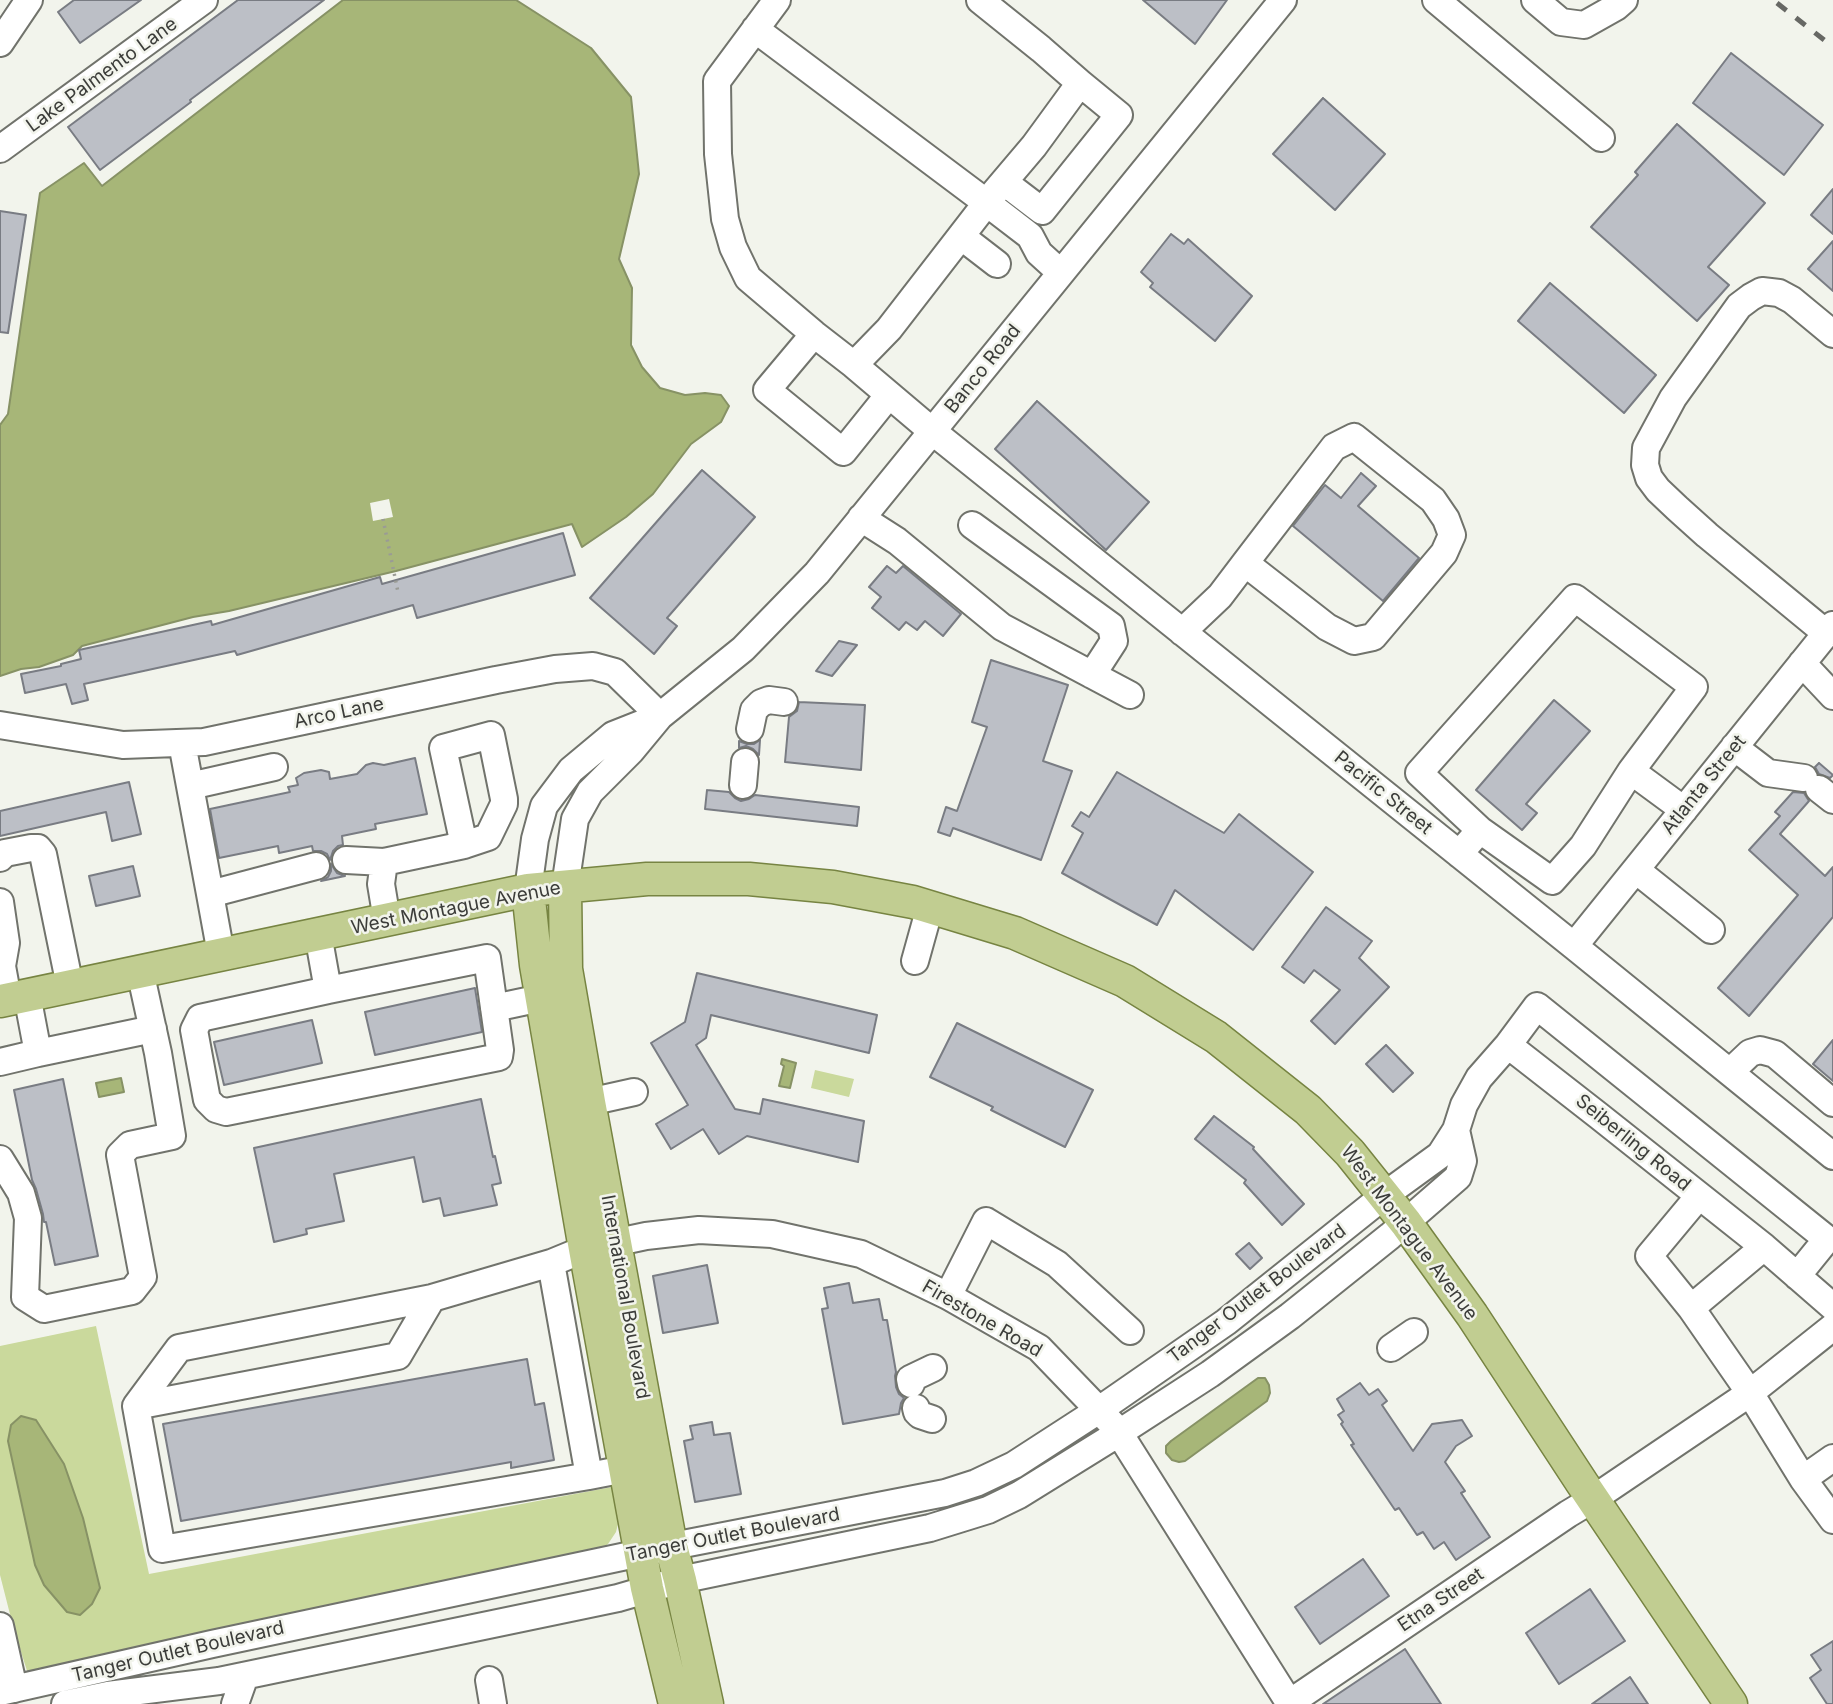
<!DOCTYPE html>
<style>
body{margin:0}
canvas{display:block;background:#f2f4ec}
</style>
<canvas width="1833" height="1704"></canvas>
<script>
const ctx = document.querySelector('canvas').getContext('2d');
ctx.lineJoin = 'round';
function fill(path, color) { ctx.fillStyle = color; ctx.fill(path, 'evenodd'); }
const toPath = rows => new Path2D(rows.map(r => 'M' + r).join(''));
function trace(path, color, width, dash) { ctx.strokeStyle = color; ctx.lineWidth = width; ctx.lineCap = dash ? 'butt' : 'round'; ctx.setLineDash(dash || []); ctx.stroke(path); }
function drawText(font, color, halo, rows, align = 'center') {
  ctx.font = font + ' Inter,sans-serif'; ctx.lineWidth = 5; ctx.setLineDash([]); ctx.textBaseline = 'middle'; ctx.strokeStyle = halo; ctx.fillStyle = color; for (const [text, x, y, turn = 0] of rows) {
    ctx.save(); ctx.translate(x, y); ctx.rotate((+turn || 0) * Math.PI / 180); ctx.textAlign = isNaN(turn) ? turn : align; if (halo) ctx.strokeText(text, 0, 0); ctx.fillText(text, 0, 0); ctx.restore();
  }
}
fill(toPath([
 [815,1070,854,1079,849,1097,811,1088],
 [96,1326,149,1574,612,1487,618,1524,616,1532,608,1544,601,1549,29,1677,14,1630,0,1575,0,1346],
 [8,1441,64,1464,83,1518,100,1588,92,1604,44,1585,35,1565]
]), '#cad99c');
const water = toPath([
 [343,0,516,0,591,48,631,97,639,174,619,259,632,288,631,345,642,367,660,388,685,395,705,393,721,395,729,406,721,422,691,444,653,494,626,517,582,547,572,524,396,571,229,611,193,617,82,646,73,655,39,667,21,669,0,676,0,425,8,414,40,193,84,163,102,186,343,0],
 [782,1059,796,1063,790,1088,779,1086,784,1066,781,1064,782,1059],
 [121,1078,124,1092,99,1097,96,1083,121,1078],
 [1258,1378,1265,1378,1269,1385,1270,1393,1267,1401,1185,1461,1179,1462,1172,1460,1166,1453,1166,1446,1171,1441,1258,1378],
 [21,1416,36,1420,64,1464,83,1518,100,1588,92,1604,80,1615,67,1612,44,1585,35,1565,8,1441,11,1425,21,1416]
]);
fill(water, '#a7b678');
trace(water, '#879265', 2);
fill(toPath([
 [389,499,393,517,373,521,370,503]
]), '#f2f4ec');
const building = toPath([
 [74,0,141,0,80,43,58,12,74,0],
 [238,0,324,0,190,100,191,102,100,170,68,127,238,0],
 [1143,0,1227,0,1195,44,1143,0],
 [1731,53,1823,125,1784,175,1693,103,1731,53],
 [1323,98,1385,154,1335,210,1273,154,1323,98],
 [1677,124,1765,203,1708,267,1729,285,1697,321,1591,227,1638,175,1635,172,1677,124],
 [1833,189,1833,234,1811,215,1833,189],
 [0,211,26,215,8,333,0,332,0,211],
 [1171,234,1184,244,1188,239,1252,296,1215,341,1150,287,1153,283,1141,272,1171,234],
 [1833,241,1833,291,1808,269,1833,241],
 [1550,283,1656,375,1624,413,1518,321,1550,283],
 [1037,401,1149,502,1106,550,995,449,1037,401],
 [702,470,755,517,667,618,677,626,654,654,590,598,702,470],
 [1361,473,1376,486,1358,506,1419,558,1383,601,1293,526,1325,485,1341,498,1361,473],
 [563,533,575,575,417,618,413,605,237,655,235,651,84,684,88,700,72,704,66,684,25,693,21,674,61,666,61,664,81,659,79,650,211,621,212,625,380,577,382,584,563,533],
 [887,566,896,573,903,566,961,614,943,636,925,621,917,630,906,622,899,630,872,608,881,597,869,587,887,566],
 [839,641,857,645,832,676,816,671,839,641],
 [991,660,1068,685,1043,761,1072,771,1041,860,953,828,950,836,938,832,946,807,957,811,987,727,972,722,991,660],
 [1554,700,1590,731,1526,804,1537,813,1522,830,1476,790,1554,700],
 [799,702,865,705,861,770,785,762,789,717,797,711,799,702],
 [760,740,759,755,753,749,746,746,739,748,739,741,747,744,754,744,760,740],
 [415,758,427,814,375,824,376,829,342,836,343,845,338,846,333,851,330,860,327,854,321,851,313,851,312,846,279,853,278,846,219,858,210,809,290,792,288,787,298,785,296,778,304,773,321,770,329,772,330,779,357,774,366,765,373,763,384,765,415,758],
 [1819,763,1833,775,1830,778,1819,774,1815,767,1819,763],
 [1117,772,1224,833,1239,814,1313,872,1253,950,1175,890,1157,925,1062,873,1083,833,1072,826,1081,812,1089,817,1117,772],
 [129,782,141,834,112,841,106,812,0,836,0,811,129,782],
 [707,790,729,792,735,798,741,801,749,799,755,795,859,807,857,826,705,809,707,790],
 [1793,792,1804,793,1809,801,1780,834,1825,876,1833,867,1833,917,1749,1016,1718,988,1798,895,1749,850,1780,816,1775,812,1793,792],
 [331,864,337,873,345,876,321,881,328,877,331,871,331,864],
 [133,866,140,896,96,906,89,876,133,866],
 [1326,907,1372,941,1359,958,1389,987,1335,1044,1311,1021,1340,990,1314,970,1304,983,1282,967,1326,907],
 [697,973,877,1015,869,1053,711,1015,706,1038,696,1045,735,1109,760,1114,763,1099,864,1121,858,1162,747,1136,719,1154,703,1129,671,1149,656,1124,688,1105,651,1043,685,1022,697,973],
 [475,988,482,1032,375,1055,365,1012,475,988],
 [312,1020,322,1063,224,1085,214,1042,312,1020],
 [957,1023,1093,1090,1065,1147,991,1110,993,1107,930,1077,957,1023],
 [1833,1040,1833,1081,1813,1064,1833,1040],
 [1386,1045,1413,1073,1393,1092,1366,1064,1386,1045],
 [63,1079,98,1256,55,1265,46,1222,44,1222,43,1214,36,1189,32,1180,14,1090,63,1079],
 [481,1099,493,1157,495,1156,501,1183,492,1185,497,1205,444,1216,440,1198,423,1202,414,1157,334,1174,344,1221,306,1229,307,1234,274,1242,254,1148,481,1099],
 [1214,1116,1254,1147,1253,1149,1304,1204,1282,1225,1244,1183,1246,1180,1195,1139,1214,1116],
 [1249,1243,1262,1258,1250,1269,1236,1254,1249,1243],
 [707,1265,718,1323,663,1333,653,1276,707,1265],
 [849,1283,853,1303,879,1299,883,1320,887,1320,896,1372,895,1376,896,1387,899,1394,904,1398,901,1403,899,1414,843,1424,822,1309,828,1308,824,1288,849,1283],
 [527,1359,535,1405,544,1403,554,1460,511,1468,511,1462,181,1521,163,1424,527,1359],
 [1360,1383,1369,1395,1378,1389,1387,1401,1382,1405,1413,1451,1432,1424,1462,1420,1472,1436,1456,1446,1445,1462,1465,1491,1461,1493,1490,1537,1456,1560,1444,1542,1434,1549,1423,1532,1417,1535,1399,1508,1395,1510,1351,1445,1354,1444,1341,1424,1343,1422,1338,1415,1344,1411,1337,1399,1360,1383],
 [712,1422,714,1435,730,1433,741,1494,695,1502,684,1441,693,1439,690,1426,712,1422],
 [1363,1559,1389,1596,1320,1644,1295,1607,1363,1559],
 [1590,1589,1625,1641,1559,1684,1526,1633,1590,1589],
 [1833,1641,1833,1704,1827,1704,1810,1678,1821,1670,1811,1655,1833,1641],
 [1405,1649,1441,1704,1323,1704,1405,1649],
 [1630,1677,1648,1704,1592,1704,1630,1677]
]);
fill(building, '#bcbfc6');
trace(building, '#797c83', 2);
const minor = toPath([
 [777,0,717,81,718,154,725,219,733,247,748,278,814,334,854,365,889,329,995,192,1034,146,1080,83,1041,49,980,0],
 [1436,0,1601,138],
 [1535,0,1561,22,1584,25,1616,7,1624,0],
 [755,29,987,203,1030,236,1039,253,1061,273],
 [0,43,29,0],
 [0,149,204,0],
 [1004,182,1042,211,1119,115,1080,83],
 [962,237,997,264],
 [814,334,767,390,843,452,888,396],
 [854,365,932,431,1574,946,1833,1156],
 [861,518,897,541,1002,627,1130,695],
 [972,525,1111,626,1114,641,1092,675],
 [1182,632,1220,596,1245,563,1275,524,1334,447,1354,437,1433,500,1446,519,1452,535,1444,553,1373,637,1354,641,1327,627,1245,563],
 [1826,633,1707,535,1677,508,1658,490,1649,478,1645,465,1646,448,1673,398,1739,306,1751,297,1762,291,1779,293,1792,300,1833,334],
 [1802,663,1833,696],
 [0,725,123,745,204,742,496,680,555,669,593,666,615,672,660,716],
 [750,729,754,710,761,703,769,700,784,702],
 [182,743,210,894],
 [1734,747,1768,773,1804,778],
 [743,785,745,762],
 [190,786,274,767],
 [1819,789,1833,800],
 [1480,830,1552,881,1583,846,1631,771],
 [1459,854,1480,830,1419,773,1575,598,1694,687,1631,771,1684,810],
 [0,858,5,853,31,848,38,848,43,854,70,986],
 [346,860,384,862],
 [1636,870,1711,930],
 [565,887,575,819,590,792,631,751,660,716,743,649,817,573,1283,0],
 [528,890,535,839,544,806,571,770,613,735,656,718],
 [0,902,6,943,2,966,8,999],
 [387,920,381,884,384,862,464,845,488,837,504,804,504,799,491,735,443,748,464,845],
 [318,934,328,990,487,958,500,1050,499,1057,226,1112,216,1109,207,1100,194,1030,200,1018,328,990],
 [1574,946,1833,625],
 [221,954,210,894,316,866],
 [915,961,930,907],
 [494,1008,541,998],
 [1508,1045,1537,1006,1827,1239,1797,1276],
 [38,1053,153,1029],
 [0,1062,38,1053,27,995],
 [1730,1072,1750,1053,1760,1050,1775,1054,1833,1103],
 [589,1102,634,1092],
 [0,1159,21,1193,28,1218,25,1297,44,1309,132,1291,143,1277,120,1155,130,1145,172,1136,158,1053,140,971],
 [1764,1247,1691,1308,1750,1393,1803,1479,1833,1520],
 [948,1296,986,1221,1057,1264,1130,1331],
 [432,1298,398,1356,136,1406,162,1549,589,1476],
 [1691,1308,1649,1256,1699,1196],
 [1391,1348,1414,1332],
 [911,1384,910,1379,933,1368],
 [136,1406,179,1348,432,1298,551,1263],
 [916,1408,917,1412,920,1415,932,1419],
 [625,1469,589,1476,551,1263,585,1249,646,1236,699,1230,772,1234,861,1254,948,1296,1039,1348,1116,1428,1290,1704],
 [1803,1479,1833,1458],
 [0,1626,14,1689],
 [489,1680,493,1704],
 [0,1692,212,1644,683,1544,945,1493,976,1483,1014,1465,1099,1410,1226,1322,1385,1195,1440,1155,1456,1130,1464,1105,1479,1078,1508,1045,1599,1116,1764,1247,1833,1307],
 [65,1704,108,1695,219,1681,618,1598,680,1580,930,1528,988,1510,1019,1495,1119,1433,1210,1374,1290,1316,1390,1236,1458,1177,1463,1161,1456,1130],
 [235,1704,245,1676],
 [1288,1704,1568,1514,1593,1499,1750,1393,1833,1327]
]);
const major = toPath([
 [565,887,566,969,589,1102,671,1546,680,1580,707,1704],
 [528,890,536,965,585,1249,647,1588,675,1704],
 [0,1001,528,890,647,879,749,879,833,887,913,902,1015,933,1125,981,1216,1037,1308,1110,1350,1153,1406,1223,1472,1315,1582,1483,1731,1704]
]);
trace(minor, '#71736c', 30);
trace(major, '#778442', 35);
trace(toPath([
 [383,519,398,592]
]), '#9a9b95', 3.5, [2, 5]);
trace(minor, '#fff', 26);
trace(major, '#c1cd91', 32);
trace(toPath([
 [1777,3,1833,47]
]), '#676864', 5, [12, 12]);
drawText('19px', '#3c3d3a', '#f2f4ec', [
 ["Lake Palmento Lane",102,75,-36],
 ["Banco Road",983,369,-51],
 ["Arco Lane",339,713,-12],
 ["Atlanta Street",1704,785,-51],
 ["Pacific Street",1383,793,39],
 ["West Montague Avenue",456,908,-11],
 ["Seiberling Road",1633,1143,39],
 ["West Montague Avenue",1409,1233,53],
 ["Tanger Outlet Boulevard",1257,1294,-37],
 ["International Boulevard",625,1297,80],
 ["Firestone Road",982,1319,30],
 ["Tanger Outlet Boulevard",733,1535,-11],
 ["Etna Street",1441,1600,-34],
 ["Tanger Outlet Boulevard",178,1652,-13]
]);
</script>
